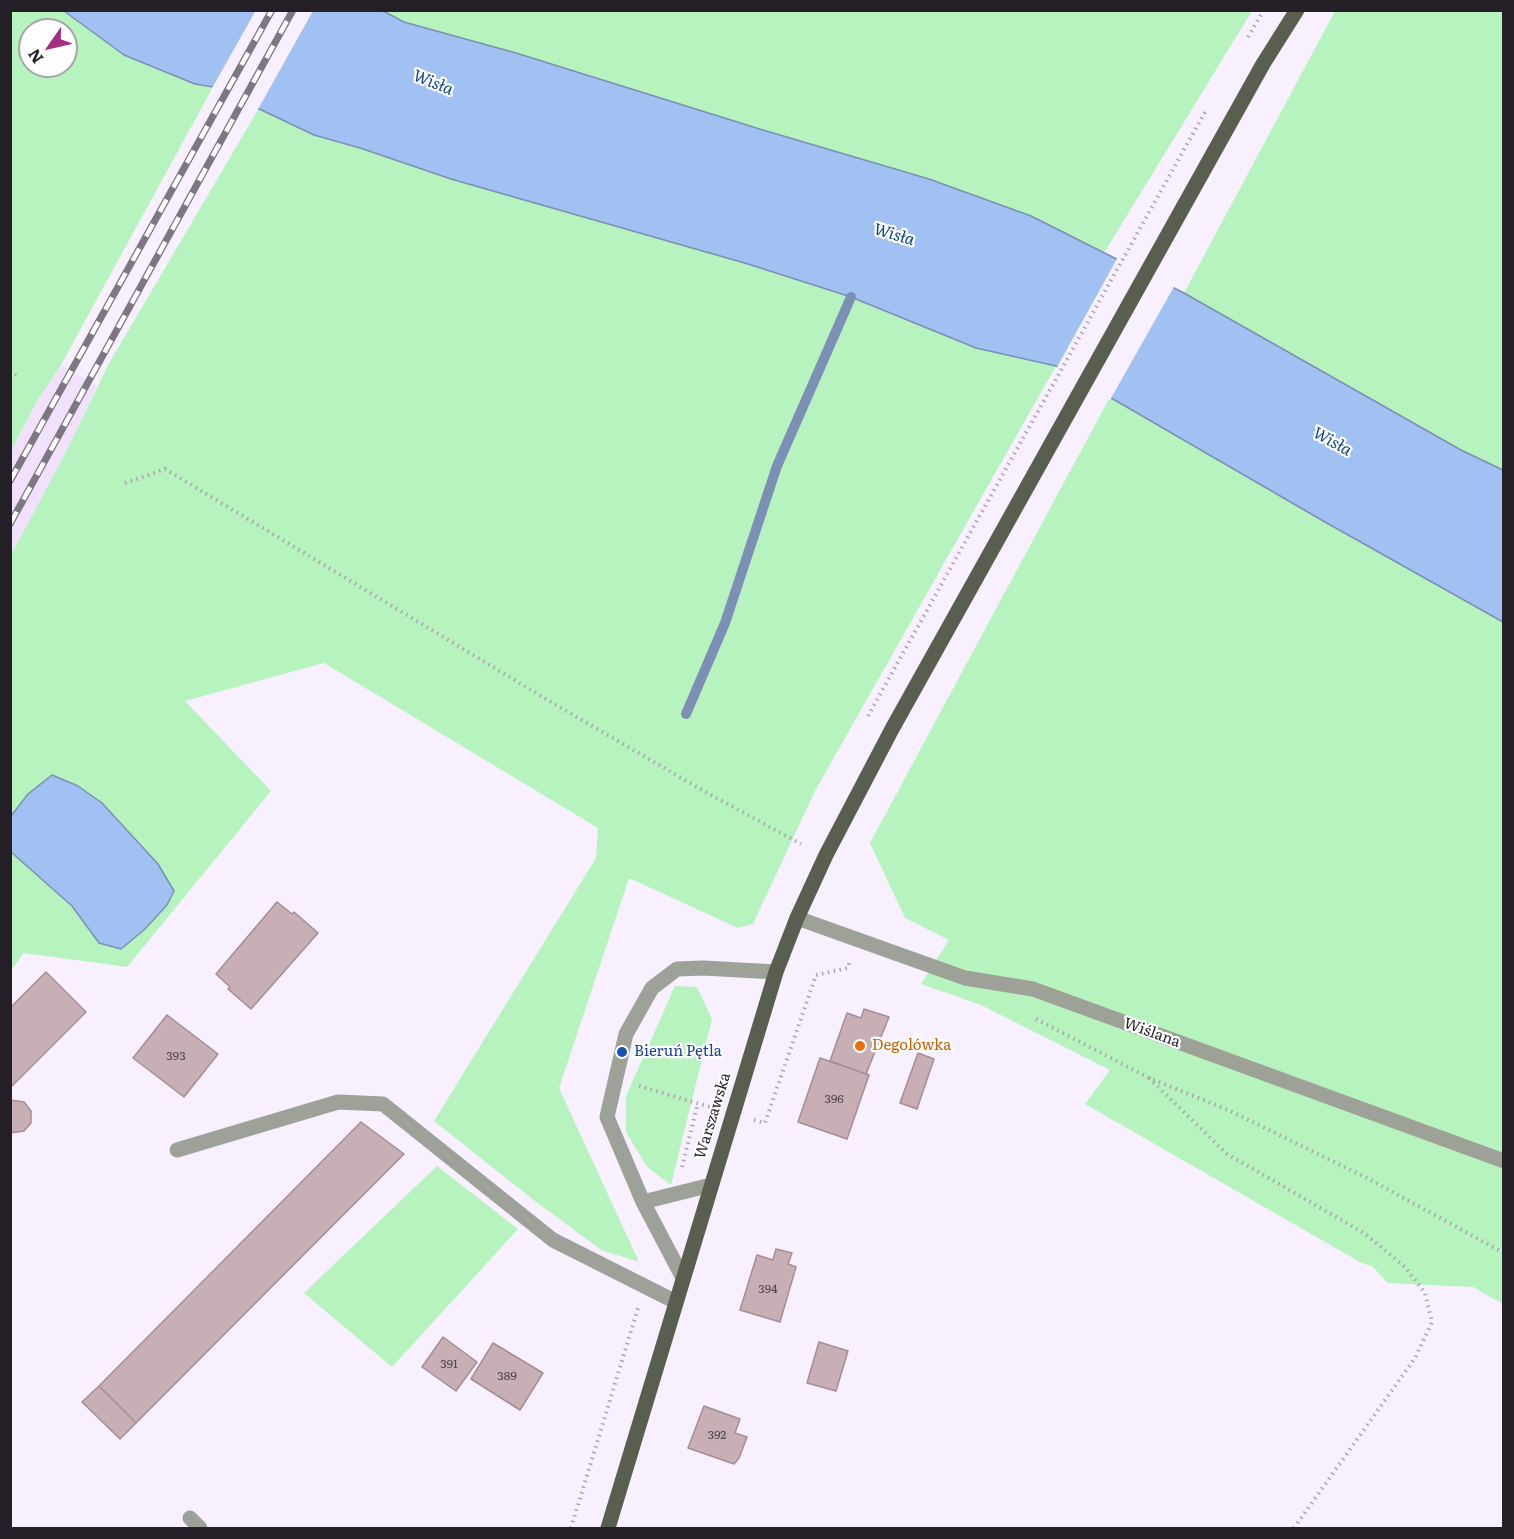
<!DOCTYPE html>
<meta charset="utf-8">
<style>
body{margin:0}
#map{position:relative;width:1514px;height:1539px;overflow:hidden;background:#f8efff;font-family:Literata,serif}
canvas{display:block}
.frame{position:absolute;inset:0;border:12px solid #241f27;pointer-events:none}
.north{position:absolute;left:18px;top:18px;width:60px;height:60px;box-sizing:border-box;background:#fff;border:2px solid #a7a5a9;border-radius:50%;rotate:236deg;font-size:16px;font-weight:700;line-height:24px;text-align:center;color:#241f27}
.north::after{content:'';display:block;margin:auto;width:21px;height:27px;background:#a52d84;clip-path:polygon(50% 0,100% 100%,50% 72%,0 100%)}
</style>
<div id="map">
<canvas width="1514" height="1539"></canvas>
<div class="frame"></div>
<div class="north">N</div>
</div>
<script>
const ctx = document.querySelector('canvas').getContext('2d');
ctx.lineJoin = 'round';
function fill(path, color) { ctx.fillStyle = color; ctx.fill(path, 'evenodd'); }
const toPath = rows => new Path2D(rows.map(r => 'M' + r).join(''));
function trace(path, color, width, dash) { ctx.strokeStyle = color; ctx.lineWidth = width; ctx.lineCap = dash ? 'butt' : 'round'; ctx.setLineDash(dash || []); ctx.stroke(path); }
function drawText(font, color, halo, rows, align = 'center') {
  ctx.font = font + ' Literata,serif'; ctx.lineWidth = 4.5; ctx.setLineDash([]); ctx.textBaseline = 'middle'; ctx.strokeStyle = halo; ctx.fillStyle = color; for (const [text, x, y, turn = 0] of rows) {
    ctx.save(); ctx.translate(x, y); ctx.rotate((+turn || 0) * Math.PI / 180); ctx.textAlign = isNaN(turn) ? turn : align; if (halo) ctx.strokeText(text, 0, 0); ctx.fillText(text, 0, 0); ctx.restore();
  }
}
fill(toPath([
 [61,365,97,386,68,448,11,555,11,451,37,401]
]), '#f1e1fc');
fill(toPath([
 [11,11,64,11,124,55,195,84,213,87,61,365,37,401,11,451],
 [30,30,66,30,66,66,30,66],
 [383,11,1252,11,1104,253,1031,216,929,179,404,22],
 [1335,11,1503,11,1503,470,1461,450,1184,293],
 [259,108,314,135,360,148,451,179,748,264,851,297,976,348,1056,366,816,789,753,924,738,928,629,878,559,1088,639,1262,601,1250,531,1198,434,1121,596,858,598,828,324,663,185,701,271,791,127,967,24,953,11,970,11,852,72,906,99,943,123,827,102,803,78,786,52,775,25,798,11,816,11,555,68,448,108,365],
 [1110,397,1325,522,1503,622,1503,1304,1473,1287,1388,1283,1373,1267,1360,1262,1085,1104,1110,1070,981,1005,921,984,949,940,905,918,870,843],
 [675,986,697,987,712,1019,671,1185,647,1167,626,1132,626,1096],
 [437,1166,518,1229,392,1367,304,1293]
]), '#b7f3bf');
const water = toPath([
 [64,11,383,11,404,22,516,53,763,130,929,179,1031,216,1184,293,1461,450,1503,470,1503,622,1325,522,1056,366,976,348,851,297,748,264,451,179,360,148,314,135,213,87,195,84,124,55,64,11],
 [52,775,78,786,102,803,158,864,174,891,167,905,145,929,121,949,99,943,72,906,11,852,11,816,28,794,52,775]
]);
fill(water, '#a0c1f1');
trace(water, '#7b90b4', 1.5);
fill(toPath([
 [256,10,313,11,257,111,211,90],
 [1118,257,1175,285,1110,400,1056,369]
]), '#f8efff');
trace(toPath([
 [686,714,725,623,777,466,851,297]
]), '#7b90b4', 10);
const building = toPath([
 [277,902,292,914,294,912,318,933,251,1009,228,989,230,987,216,974,277,902],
 [46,972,86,1012,10,1088,10,1008,46,972],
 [864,1009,889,1017,866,1074,830,1061,847,1013,861,1018,864,1009],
 [167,1015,218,1054,184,1097,133,1058,167,1015],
 [918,1053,934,1059,917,1109,900,1103,918,1053],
 [820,1058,869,1075,847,1139,798,1122,820,1058],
 [10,1100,24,1102,31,1111,31,1123,24,1131,10,1133,10,1100],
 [361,1122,404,1154,136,1423,99,1386,361,1122],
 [776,1249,792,1253,788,1264,796,1267,780,1322,740,1310,757,1255,773,1260,776,1249],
 [443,1337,477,1362,456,1391,422,1367,443,1337],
 [819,1342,848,1351,836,1391,807,1383,819,1342],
 [493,1343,543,1373,520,1410,471,1379,493,1343],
 [99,1386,136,1423,120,1439,82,1402,99,1386],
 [704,1406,740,1419,735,1433,747,1437,739,1458,734,1464,688,1448,704,1406]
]);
fill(building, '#c8afb6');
trace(building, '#a48d94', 1.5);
trace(toPath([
 [1248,37,1264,10],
 [10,371,16,375],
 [125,483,165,469,551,702,702,790,801,844],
 [868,716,1205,112],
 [1036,1019,1149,1078,1228,1110,1369,1179,1504,1253],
 [1149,1078,1227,1154,1364,1233,1405,1267,1425,1293,1432,1322,1415,1358,1294,1528],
 [639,1086,710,1107],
 [754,1120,765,1123,816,975,848,968,850,960],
 [682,1167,698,1103],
 [571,1528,638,1308]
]), '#aba4b1', 4, [1.5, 4.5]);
trace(toPath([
 [797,918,965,978,1033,989,1504,1161],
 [177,1150,338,1102,383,1104,553,1240,676,1302],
 [643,1202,711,1185],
 [683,1278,643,1202,607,1117,626,1034,652,988,677,969,703,968,776,972],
 [190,1518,200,1528]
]), '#9ea198', 15);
trace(toPath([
 [608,1528,776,972,797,918,826,855,892,729,1263,64,1297,10]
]), '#595e4f', 15);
const rail = toPath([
 [10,481,272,10],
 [10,524,293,10]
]);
trace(rail, '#7d7782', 7);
trace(rail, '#fff', 4.5, [14]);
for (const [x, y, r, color] of [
 [860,1046,6,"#e8710a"],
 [622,1052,6,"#1a4fb4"]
]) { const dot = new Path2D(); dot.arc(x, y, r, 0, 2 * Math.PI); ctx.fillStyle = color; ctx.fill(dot); trace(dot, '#fff', 2); }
drawText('12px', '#4d434b', null, [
 ["393",176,1056],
 ["396",834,1099],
 ["394",768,1289],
 ["391",449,1364],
 ["389",507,1376],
 ["392",717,1435]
]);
drawText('15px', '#241f27', '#fff', [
 ["Wiślana",1152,1033,20],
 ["Warszawska",713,1116,-73]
]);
drawText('15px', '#c56008', '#fff', [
 ["Degolówka",872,1046]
], 'left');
drawText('15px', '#164399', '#fff', [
 ["Bieruń Pętla",634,1052]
], 'left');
drawText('italic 16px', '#104488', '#fff', [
 ["Wisła",433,83,22],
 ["Wisła",894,235,17],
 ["Wisła",1332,442,29]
]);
</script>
